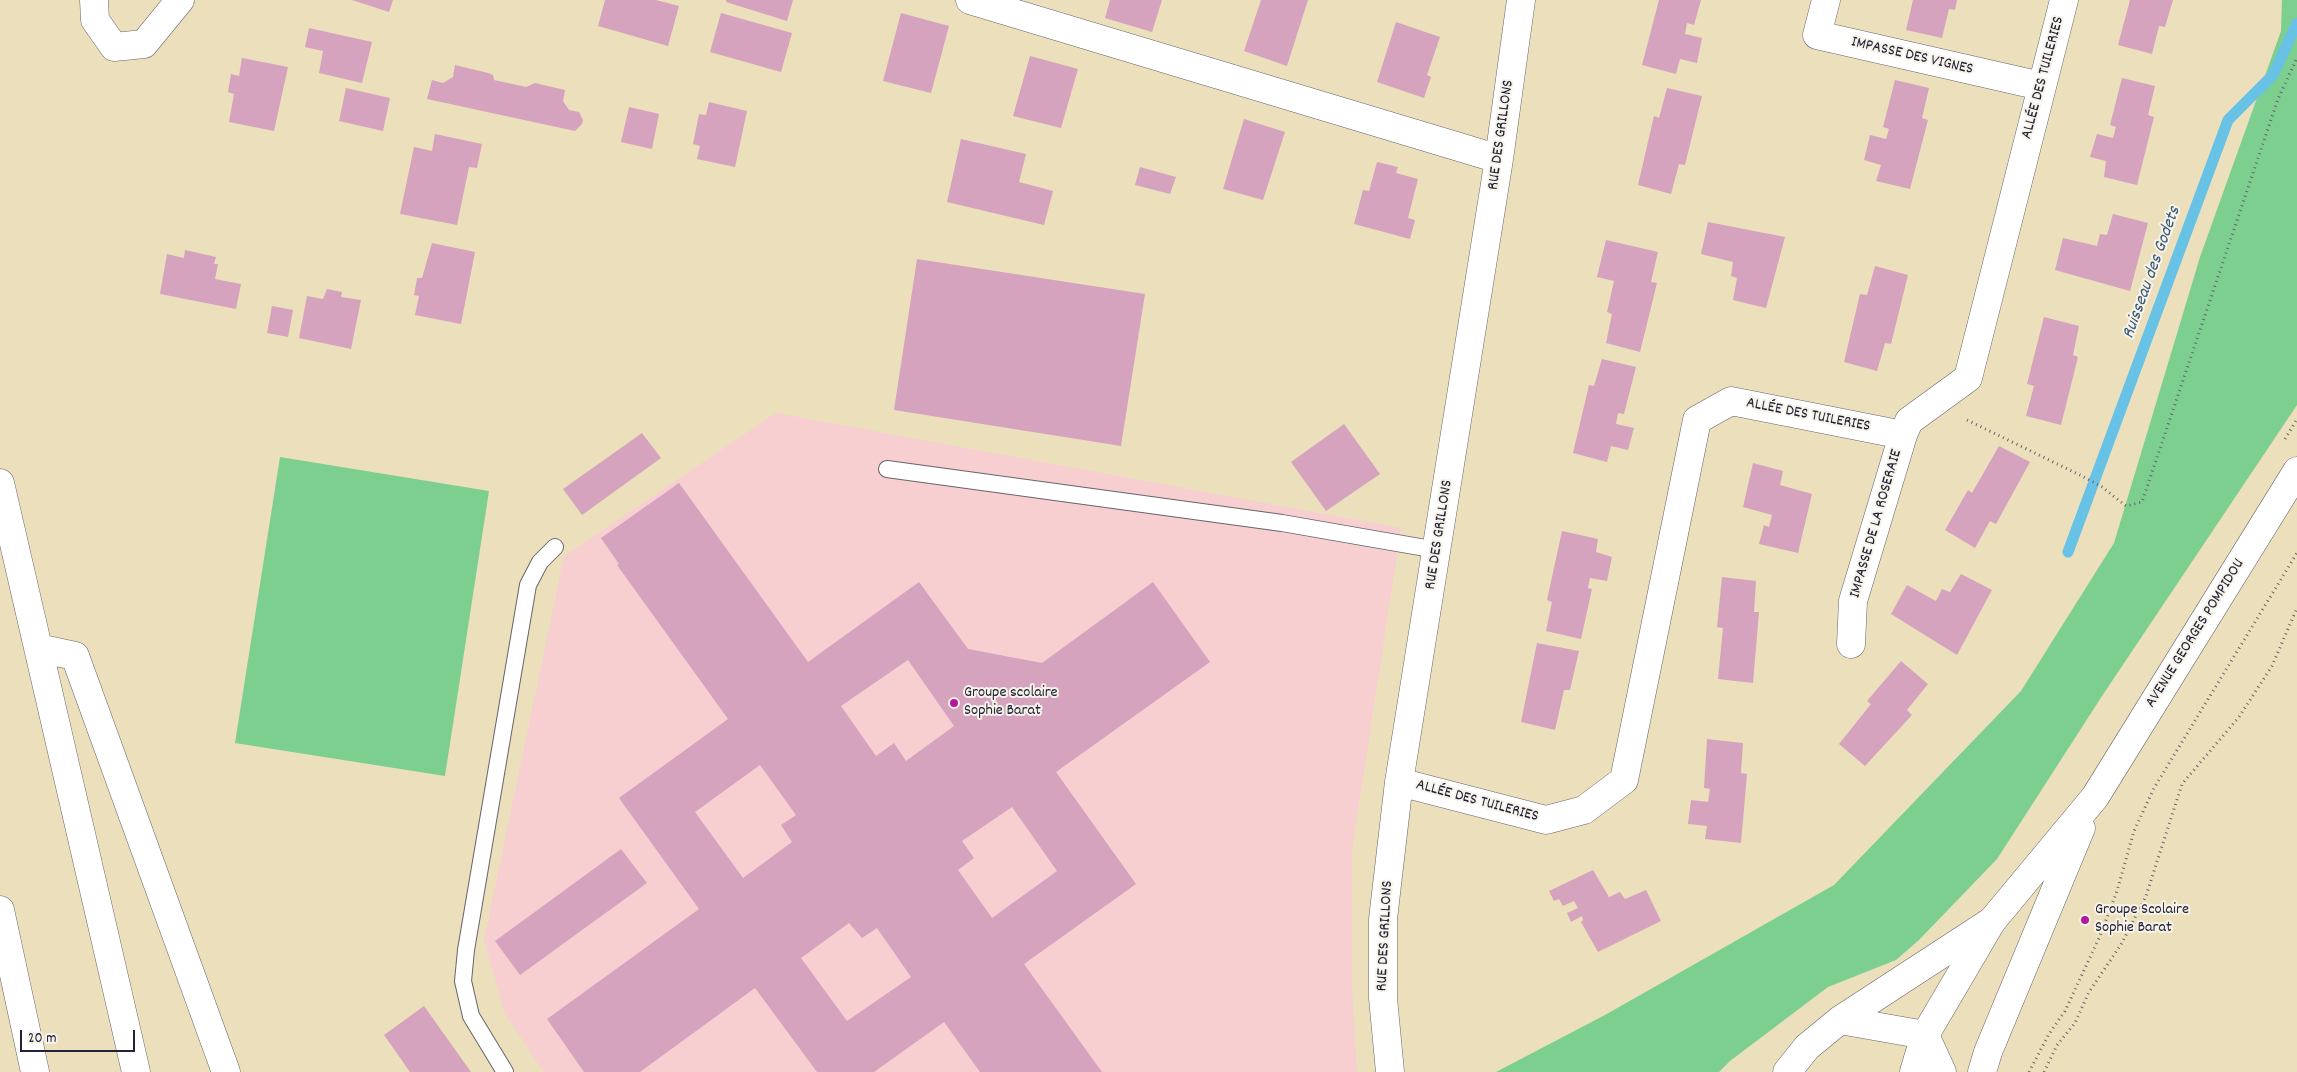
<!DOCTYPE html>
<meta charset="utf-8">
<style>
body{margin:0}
#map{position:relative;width:2297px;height:1072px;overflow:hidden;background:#ebdfbc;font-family:Dekko,sans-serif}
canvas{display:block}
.scale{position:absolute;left:20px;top:1030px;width:115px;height:22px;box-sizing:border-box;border:2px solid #22223b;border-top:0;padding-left:6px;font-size:15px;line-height:18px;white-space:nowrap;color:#22223b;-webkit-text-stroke:4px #f7f3e8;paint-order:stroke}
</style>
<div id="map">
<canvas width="2297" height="1072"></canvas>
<div class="scale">20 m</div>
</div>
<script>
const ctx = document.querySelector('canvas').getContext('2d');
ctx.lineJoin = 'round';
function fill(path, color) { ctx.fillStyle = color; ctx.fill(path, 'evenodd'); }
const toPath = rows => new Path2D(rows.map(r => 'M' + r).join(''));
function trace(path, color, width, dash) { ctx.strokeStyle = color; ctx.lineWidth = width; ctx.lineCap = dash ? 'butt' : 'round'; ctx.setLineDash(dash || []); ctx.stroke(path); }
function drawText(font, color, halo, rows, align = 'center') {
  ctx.font = font + ' Dekko,sans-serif'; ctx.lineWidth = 4; ctx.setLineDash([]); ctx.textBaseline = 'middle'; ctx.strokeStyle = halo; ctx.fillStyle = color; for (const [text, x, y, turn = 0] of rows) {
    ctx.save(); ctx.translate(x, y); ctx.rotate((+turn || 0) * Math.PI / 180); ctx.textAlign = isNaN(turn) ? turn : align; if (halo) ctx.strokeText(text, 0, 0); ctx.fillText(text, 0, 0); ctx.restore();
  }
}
fill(toPath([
 [776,413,1401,528,1352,850,1352,988,1357,1072,544,1072,504,1012,484,940,564,556]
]), '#f7cfd1');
fill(toPath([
 [2282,0,2297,0,2297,405,2104,693,1997,859,1919,940,1896,960,1828,987,1730,1061,1719,1072,1496,1072,1605,1015,1834,885,2021,691,2114,543,2200,257,2281,31],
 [280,457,489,491,445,776,235,743]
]), '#7dcf90');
trace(toPath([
 [2068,552,2228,120,2273,75,2297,23]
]), '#68c2e6', 11);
fill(toPath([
 [352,0,393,0,389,12],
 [605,0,656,0,679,6,668,46,598,26],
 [726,0,793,0,787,21,726,2],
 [1110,0,1162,0,1152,32,1105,18],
 [1261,0,1308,0,1287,66,1244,51],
 [1659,0,1701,0,1694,25,1687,23,1685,34,1702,38,1697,63,1680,59,1676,74,1642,65],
 [1913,0,1957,0,1955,10,1949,9,1942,38,1906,30],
 [2130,0,2173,0,2165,27,2159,26,2152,54,2118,45],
 [721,13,792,33,781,72,710,52],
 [901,13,949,26,931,93,883,81],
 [1396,22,1440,37,1427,75,1431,77,1424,98,1377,82],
 [309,28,372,42,362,83,319,73,323,51,305,47],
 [1030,56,1078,69,1061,128,1013,116],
 [242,58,288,67,274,131,229,122,234,94,228,92,231,74,239,76],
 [455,65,488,73,493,75,494,80,526,87,535,83,565,90,563,101,569,110,579,112,583,120,582,124,575,131,427,99,432,80,443,83,453,77],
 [2122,78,2155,86,2148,115,2154,117,2137,185,2104,177,2106,161,2090,157,2097,134,2113,138,2116,127,2110,125],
 [1895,80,1929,88,1922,118,1928,120,1910,189,1876,181,1881,165,1864,160,1870,135,1886,139,1889,129,1883,127],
 [346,88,390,98,383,131,339,121],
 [1667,88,1702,96,1685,165,1679,164,1671,194,1638,185,1654,116,1659,118],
 [709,102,747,111,735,167,697,159,700,146,693,144,699,114,706,115],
 [629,107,659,114,652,149,621,142],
 [1244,119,1285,132,1263,200,1223,189],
 [435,134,482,144,477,168,469,167,457,225,400,214,414,147,432,151],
 [961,139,1026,154,1019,182,1053,191,1044,225,947,202],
 [1377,162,1398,167,1396,173,1418,179,1408,218,1415,220,1410,239,1354,224,1363,190,1369,191],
 [1140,167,1176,177,1170,194,1135,185],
 [2113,214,2148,223,2130,291,2055,270,2063,238,2097,246,2100,234,2107,235],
 [1708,222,1785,237,1766,308,1733,300,1737,278,1731,276,1733,262,1701,254],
 [1606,240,1658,252,1651,282,1657,283,1640,352,1606,343,1612,314,1607,312,1614,281,1597,277],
 [432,243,475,252,461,324,415,315,419,296,414,295,417,278,422,278],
 [185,250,216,257,214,264,218,264,215,279,241,284,236,309,160,294,167,254,184,258],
 [917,259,1145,294,1121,446,894,410],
 [1875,266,1908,275,1891,344,1885,343,1877,371,1844,362,1860,294,1867,295],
 [327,289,342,292,341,297,361,300,351,349,299,338,307,296,323,299],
 [272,306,293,310,288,337,267,333],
 [2044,317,2079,326,2073,355,2078,357,2061,425,2026,416,2034,386,2027,384],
 [1602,359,1636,367,1624,414,1618,413,1616,424,1634,428,1628,450,1611,446,1607,462,1573,453,1589,385,1594,386],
 [1344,424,1380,474,1326,511,1291,462],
 [642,433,661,458,582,515,563,489],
 [1999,446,2030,462,1996,524,1990,521,1975,548,1945,530,1968,490,1972,493],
 [1753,463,1783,471,1780,485,1812,494,1798,553,1759,544,1764,525,1769,527,1772,515,1743,507],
 [679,483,808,662,919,582,968,649,1042,663,1153,582,1210,662,1056,772,1136,884,1024,964,1102,1072,980,1072,944,1022,874,1072,817,1072,755,988,640,1072,584,1072,547,1019,699,909,619,798,728,719,617,565,619,564,601,538],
 [908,660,954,726,906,761,894,743,876,756,841,706],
 [760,765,796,815,781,825,792,842,743,878,695,812],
 [1012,807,1057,871,992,918,958,870,974,858,962,841],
 [849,923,862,938,877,928,911,977,847,1021,801,958],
 [1562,531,1598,539,1596,552,1612,557,1607,581,1590,578,1588,588,1592,589,1581,639,1546,631,1552,602,1547,600],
 [1961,574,1992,590,1957,655,1891,614,1907,585,1936,601,1942,589,1950,592],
 [1722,577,1756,581,1754,612,1759,612,1753,683,1718,679,1723,628,1717,627],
 [1537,643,1579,651,1570,690,1564,690,1555,730,1521,722],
 [1901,661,1928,684,1907,710,1912,715,1865,766,1839,744,1871,704,1867,701],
 [1707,739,1743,743,1741,773,1747,774,1741,843,1705,839,1707,826,1688,824,1691,800,1708,802,1710,789,1704,788],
 [621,849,647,883,520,975,495,941],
 [1593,870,1609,897,1620,892,1625,899,1646,890,1661,921,1598,952,1581,922,1583,920,1582,916,1571,922,1567,913,1578,908,1574,901,1563,906,1559,899,1554,901,1549,891],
 [424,1006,471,1072,410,1072,384,1035]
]), '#d5a3be');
const lane = toPath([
 [887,469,1282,523,1437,550],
 [505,1072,471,1016,463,981,466,950,528,585,540,562,555,547]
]);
const street = toPath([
 [94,0,95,20,114,47,144,44,180,0],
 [970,0,1499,159],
 [1826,0,1817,35,2041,86],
 [1851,644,1853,601,1903,435],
 [1399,782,1546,820,1584,810,1624,780,1697,420,1731,401,1903,435,1909,421,1968,378,2064,0],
 [1840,1020,1992,921],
 [1390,1072,1383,998,1383,919,1399,782,1499,159,1521,0],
 [1787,1072,1807,1047,1840,1020,1925,1035,1942,1072]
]);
const secondary = toPath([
 [1914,1072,1925,1035,1992,921,2095,797,2297,471],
 [1982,1072,1988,1052,2081,828]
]);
const highway = toPath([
 [0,483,136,1072],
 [38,648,75,656,226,1072],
 [0,910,35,1072]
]);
trace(lane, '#686468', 18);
trace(street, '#686468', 29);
trace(secondary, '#686468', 29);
trace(highway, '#686468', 29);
trace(toPath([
 [1967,420,2082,476,2102,487,2126,506,2142,502,2278,99,2297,58],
 [2285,439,2297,419],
 [2029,1072,2049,1034,2065,1011,2100,936,2117,891,2134,831,2154,788,2297,553],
 [2044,1072,2057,1045,2075,1023,2089,992,2122,943,2146,896,2182,784,2239,717,2272,666,2297,608]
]), '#686468', 3, [1, 4]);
trace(lane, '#fff', 16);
trace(street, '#fff', 28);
trace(secondary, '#fff', 28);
trace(highway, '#fff', 28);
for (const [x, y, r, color] of [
 [954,703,5,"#b5179e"],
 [2085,920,5,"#b5179e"]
]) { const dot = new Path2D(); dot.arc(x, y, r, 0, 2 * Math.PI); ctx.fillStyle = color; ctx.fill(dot); trace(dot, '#f7f3e8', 2); }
drawText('16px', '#22223b', '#f7f3e8', [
 ["IMPASSE DES VIGNES",1912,57,13],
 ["ALLÉE DES TUILERIES",2044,78,-75],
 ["RUE DES GRILLONS",1502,135,-82],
 ["ALLÉE DES TUILERIES",1808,416,11],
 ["IMPASSE DE LA ROSERAIE",1877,524,-74],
 ["RUE DES GRILLONS",1440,535,-81],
 ["AVENUE GEORGES POMPIDOU",2196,634,-58],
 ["ALLÉE DES TUILERIES",1477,802,15],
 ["RUE DES GRILLONS",1386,936,-87]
]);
drawText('16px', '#22223b', '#f7f3e8', [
 ["Groupe scolaire",964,694],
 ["Sophie Barat",964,712],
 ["Groupe Scolaire",2095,911],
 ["Sophie Barat",2095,929]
], 'left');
drawText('italic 18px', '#3a5a77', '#f7f3e8', [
 ["Ruisseau des Godets",2153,273,-70]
]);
</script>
